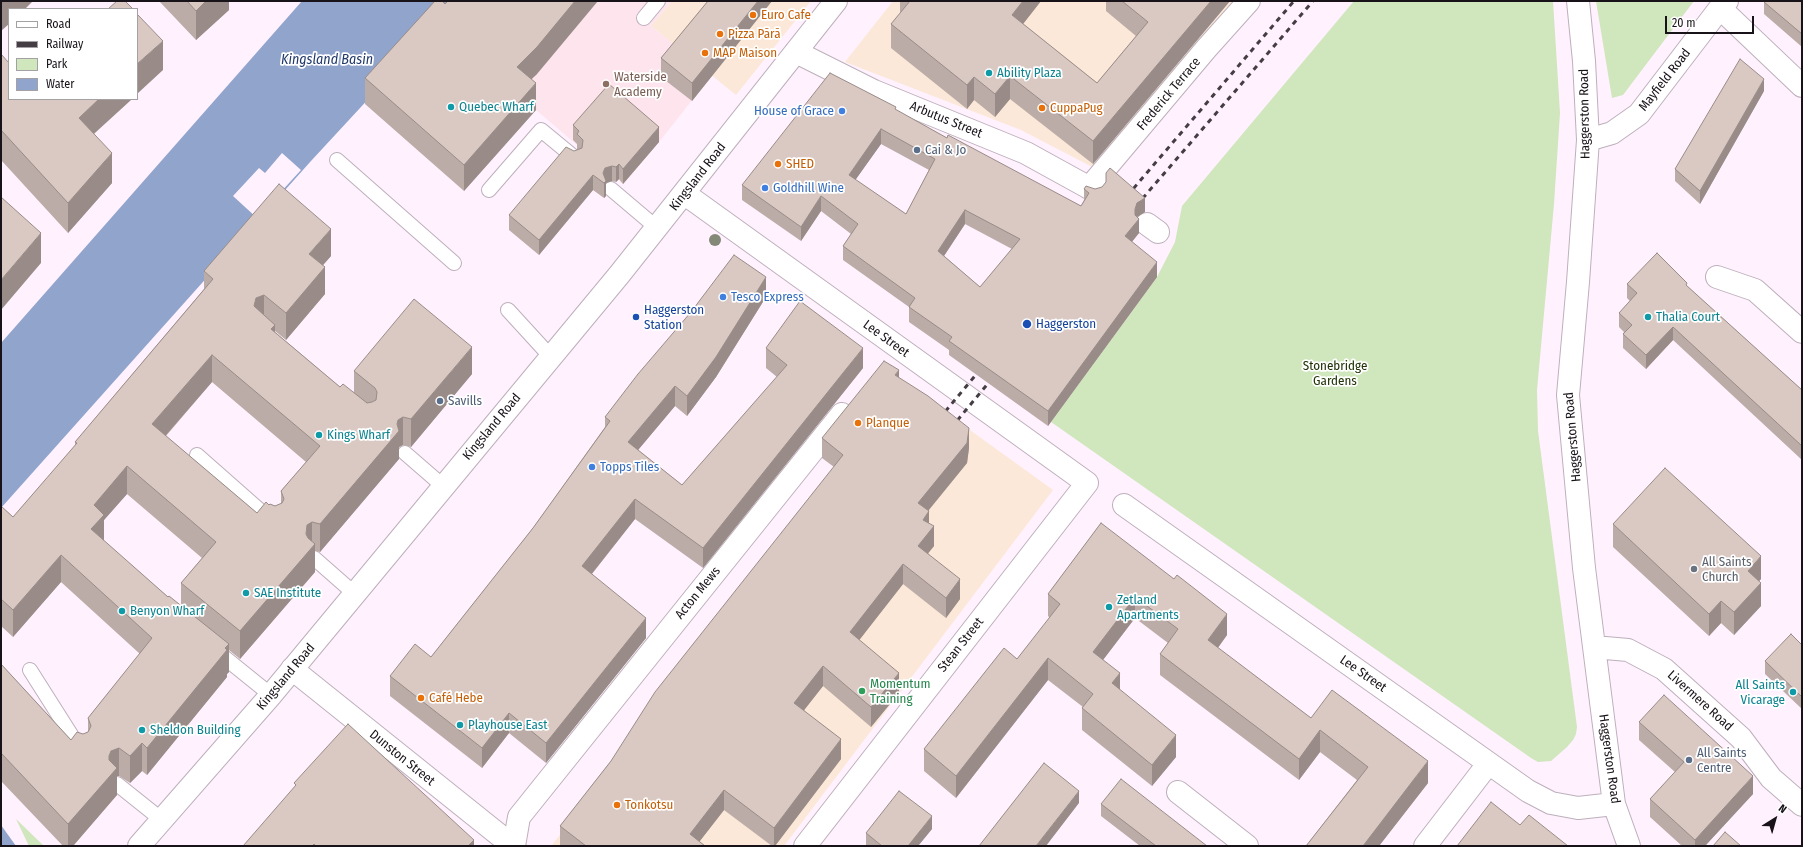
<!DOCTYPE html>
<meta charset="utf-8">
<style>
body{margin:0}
#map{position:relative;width:1803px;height:847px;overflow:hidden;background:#fff1fe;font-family:"Fira Sans Condensed",sans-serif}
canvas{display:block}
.frame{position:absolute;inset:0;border:2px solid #181318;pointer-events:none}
.legend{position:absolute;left:8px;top:8px;width:130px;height:92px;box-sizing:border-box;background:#fff;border:1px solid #a3a1a3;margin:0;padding:5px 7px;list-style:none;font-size:12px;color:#181318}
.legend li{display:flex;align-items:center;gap:8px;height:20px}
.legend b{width:20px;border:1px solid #a3a1a3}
.north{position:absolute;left:1755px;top:799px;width:40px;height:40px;-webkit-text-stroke:3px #fff;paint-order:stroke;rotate:37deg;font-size:11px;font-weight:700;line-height:16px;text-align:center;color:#181318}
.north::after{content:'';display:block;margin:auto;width:14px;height:18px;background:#181318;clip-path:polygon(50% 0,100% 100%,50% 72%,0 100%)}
.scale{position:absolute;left:1665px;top:16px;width:89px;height:18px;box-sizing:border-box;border:2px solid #181318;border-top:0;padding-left:5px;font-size:12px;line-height:14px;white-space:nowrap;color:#181318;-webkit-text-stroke:3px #fff;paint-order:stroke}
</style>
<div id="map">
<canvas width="1803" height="847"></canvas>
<div class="frame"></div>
<ul class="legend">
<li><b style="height:5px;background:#fff"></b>Road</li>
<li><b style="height:5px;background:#443d43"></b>Railway</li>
<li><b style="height:11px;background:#d0e6bc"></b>Park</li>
<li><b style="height:11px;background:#91a5cc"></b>Water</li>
</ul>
<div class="north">N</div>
<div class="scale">20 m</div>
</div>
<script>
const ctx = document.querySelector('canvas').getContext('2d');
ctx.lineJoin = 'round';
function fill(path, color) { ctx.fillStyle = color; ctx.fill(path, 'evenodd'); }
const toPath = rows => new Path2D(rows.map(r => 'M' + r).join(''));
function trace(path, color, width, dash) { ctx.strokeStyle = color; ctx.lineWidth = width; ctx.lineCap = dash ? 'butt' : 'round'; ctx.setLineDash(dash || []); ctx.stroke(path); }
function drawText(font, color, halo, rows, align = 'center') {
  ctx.font = font + ' "Fira Sans Condensed",sans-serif'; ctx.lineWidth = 3.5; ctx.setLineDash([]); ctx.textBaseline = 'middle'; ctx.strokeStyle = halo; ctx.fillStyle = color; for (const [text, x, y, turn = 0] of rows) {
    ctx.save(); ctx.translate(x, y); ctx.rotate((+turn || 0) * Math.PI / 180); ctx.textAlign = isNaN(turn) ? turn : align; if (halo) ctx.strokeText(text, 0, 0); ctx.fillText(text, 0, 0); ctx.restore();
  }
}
fill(toPath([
 [672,1,811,1,736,95,651,26],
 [893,1,1256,1,1100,171,1021,130,845,62],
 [909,386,1053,490,784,846,552,845]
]), '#fce8d8');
fill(toPath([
 [459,1,672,1,651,26,712,75,659,142,623,184,536,110]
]), '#fee4ed');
fill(toPath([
 [1354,1,1553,1,1560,113,1554,204,1537,390,1538,431,1577,727,1576,734,1573,740,1567,747,1551,761,1538,762,1531,758,1051,422,1157,277,1175,242,1182,206],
 [1596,1,1694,1,1623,95,1612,98],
 [16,819,44,846,29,846]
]), '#d0e6bc');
fill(toPath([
 [302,1,459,1,311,161,1,508,1,343],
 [1,825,16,846,1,846]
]), '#91a5cc');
fill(toPath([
 [282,153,301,170,257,218,233,196,259,168,265,173]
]), '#fff1fe');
const lane = toPath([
 [644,18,658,1],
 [337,160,454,263],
 [611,189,657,228],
 [489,190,541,130,575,158],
 [508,310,551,357],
 [405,453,443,486],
 [197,455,273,522],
 [314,558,355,594],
 [214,649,271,695],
 [30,670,82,752],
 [117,784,162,820]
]);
const street = toPath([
 [1578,1,1584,61,1588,140,1578,282,1568,395,1584,568,1614,804,1629,846],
 [1720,8,1802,86],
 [796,52,874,91,1026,153,1095,191],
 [1588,140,1612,133,1639,114,1720,8,1727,1],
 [1089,188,1206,49,1249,1],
 [685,194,1087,483,805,846],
 [1147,224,1158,232],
 [1717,277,1755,290,1802,332],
 [1124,505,1528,791,1551,803,1578,808,1614,804],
 [1594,647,1628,650,1664,669,1741,738,1771,778,1802,805],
 [292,669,513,846],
 [1178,792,1247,846],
 [514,846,519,817,842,414],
 [1425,846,1488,764]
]);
const highway = toPath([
 [139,846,271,695,619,275,836,1]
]);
trace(lane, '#bdb0bc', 16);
trace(street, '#bdb0bc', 24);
trace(highway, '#bdb0bc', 24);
trace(lane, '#fff', 14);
trace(street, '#fff', 22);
trace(highway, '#fff', 22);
trace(toPath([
 [1127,196,1294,1],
 [1136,206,1313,1],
 [939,419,984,365],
 [951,428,995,375]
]), '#443d43', 3, [5, 5]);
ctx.fillStyle = '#848876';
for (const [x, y] of [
 [715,240]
]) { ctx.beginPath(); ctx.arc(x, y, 6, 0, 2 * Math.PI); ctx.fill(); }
fill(toPath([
 [159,1,229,1,229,10,196,40],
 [708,1,772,1,692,101,661,77,661,58],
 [900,1,1041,1,1023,24,1097,83,1136,36,1106,11,1106,1,1230,1,1093,164,1010,99,995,117,974,100,967,109,891,48,891,24,900,14],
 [1802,1,1802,47,1764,14,1764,2],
 [445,4,537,74,531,79,536,110,464,191,365,104,365,78],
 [1,54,9,99,132,99,94,134,112,183,68,233,1,160],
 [1764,91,1700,204,1675,181,1675,169],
 [896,110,947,138,1081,206,1084,200,1084,189,1145,212,1137,217,1139,233,1132,242,1157,277,1048,426,949,355,949,350,909,322,909,307,843,260,843,246,851,234,821,211,801,241,742,200,742,185],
 [881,144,929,170,906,214,855,180],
 [965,224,1012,249,980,287,944,256],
 [573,125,659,142,623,184,619,179,616,182,612,181,606,183,606,196,604,198,593,190,539,255,509,230,509,215,574,151,578,150,577,149,577,144,573,140],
 [331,256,323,265,325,294,286,340,275,331,275,332,340,387,354,392,354,371,472,374,411,447,403,445,399,447,399,459,320,552,315,551,315,572,240,659,229,650,229,672,227,674,227,677,147,775,142,771,130,783,119,776,117,776,117,795,73,846,63,846,1,781,1,664,71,740,88,732,88,718,140,654,61,582,13,637,1,626,1,506,13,517,75,446,75,442,204,289,204,271],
 [212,382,306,462,281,491,281,504,275,506,269,505,257,513,166,436],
 [127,494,202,558,181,583,181,605,168,597,104,541,104,520],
 [1627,284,1687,286,1802,390,1802,460,1673,340,1646,369,1623,348,1623,334,1624,332,1619,327,1619,313,1630,301,1627,298],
 [766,297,716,377,687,416,675,406,638,450,682,485,777,377,766,368,766,348,863,368,703,568,635,519,592,574,646,638,546,763,509,733,482,768,390,696,390,676,431,657,533,528,605,427,605,417],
 [899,378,969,448,967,463,929,510,929,524,934,546,928,553,960,599,946,618,903,584,859,640,899,693,871,727,823,686,804,710,841,759,775,846,772,846,724,810,699,842,705,846,560,846,560,826,611,761,834,467,822,458,822,438],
 [1101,523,1227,635,1218,648,1311,718,1428,783,1379,846,1306,846,1357,780,1320,752,1299,780,1160,675,1160,654,1168,643,1135,618,1103,660,1120,690,1176,757,1152,786,1082,730,1082,708,1083,707,1048,680,956,798,924,771,924,749,1017,659,1050,618,1048,616,1048,594],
 [1613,524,1761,579,1759,581,1761,606,1734,635,1721,623,1709,636,1613,547],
 [1802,645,1802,709,1765,674,1765,661],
 [1639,722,1753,794,1705,846,1682,846,1650,817,1650,799,1675,772,1639,740],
 [1101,804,1207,846,1140,846,1101,816],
 [932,829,918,846,866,846,866,833]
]), '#bbaca7');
fill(toPath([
 [2,1,33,1,25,9,9,9,9,24,1,31,1,2],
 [206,1,229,1,229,10,196,40,196,11],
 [575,1,598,1,537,74,517,93,517,67],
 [758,1,772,1,692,101,692,83],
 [1023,1,1041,1,1012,38,1012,15],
 [1211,1,1230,1,1093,164,1093,141],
 [163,41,163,70,137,94,137,64],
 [1010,76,1010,99,995,117,995,94],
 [974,77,974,100,967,109,967,85],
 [1764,79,1764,91,1700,204,1700,191],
 [536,83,536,110,464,191,464,165],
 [99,99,132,99,79,147,79,118],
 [659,127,659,142,623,184,623,169],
 [881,129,881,144,849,189,849,175],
 [112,153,112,183,68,233,68,203],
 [619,164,619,179,616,182,616,167],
 [612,166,612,181,606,183,606,196,604,198,604,183,603,173,605,168],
 [593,175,593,190,539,255,539,240],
 [821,196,821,211,801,241,801,227],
 [1145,198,1145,212,1137,217,1135,223,1135,209,1137,203],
 [965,210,965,224,938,265,938,251],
 [1139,219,1139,233,1125,250,1125,236],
 [331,229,331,256,309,281,309,254],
 [41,233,41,263,1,310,1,280],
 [1157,262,1157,277,1048,426,1048,411],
 [325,267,325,294,286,340,286,313],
 [766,277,766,297,716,377,687,416,687,396],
 [264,295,264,323,254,306,256,298],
 [275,325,275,353,271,329],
 [1673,327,1673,340,1646,369,1646,355],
 [472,347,472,374,411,447,411,419],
 [863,348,863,368,703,568,703,548],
 [212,355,212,382,152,451,152,424],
 [899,370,899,390,895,375],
 [675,386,675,406,628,462,628,442],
 [403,417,403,445,399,447,399,459,320,552,320,524,397,424,398,420],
 [969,428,969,448,967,463,918,523,918,503],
 [127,466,127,494,104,520,104,542,91,529,94,505],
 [635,499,635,519,582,586,582,566],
 [929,511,929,531,934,526,934,546,918,566,918,546,923,520],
 [312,522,312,548,315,544,315,572,240,659,240,631,306,534,307,525],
 [61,555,61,582,13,637,13,610],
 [1761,556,1761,579,1748,593,1748,571],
 [903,564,903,584,850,652,850,632],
 [960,579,960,599,946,618,946,598],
 [1761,583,1761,606,1734,635,1734,612],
 [1135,597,1135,618,1093,673,1093,652],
 [1721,601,1721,623,1709,636,1709,614],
 [1227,614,1227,635,1208,661,1208,640],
 [646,618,646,638,546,763,546,743],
 [229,644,229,672,227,674,227,677,147,775,147,748],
 [1048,658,1048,680,956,798,956,776],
 [823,666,823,686,794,723,794,703],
 [899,673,899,693,871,727,871,707],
 [1120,673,1120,695,1112,683],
 [509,713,509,733,482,768,482,748],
 [1320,730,1320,752,1299,780,1299,759],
 [1176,735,1176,757,1152,786,1152,765],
 [841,739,841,759,775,846,774,846,774,828],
 [142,743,142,771,130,783,130,756],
 [119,748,119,776,117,776,117,795,73,846,68,846,68,824,109,756,111,751],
 [1428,761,1428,783,1379,846,1363,846],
 [1753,776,1753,794,1705,846,1695,846,1695,840],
 [724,790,724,810,696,846,690,834],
 [1079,791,1079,803,1046,846,1036,846],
 [932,816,932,829,918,846,908,846],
 [474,840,474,846,468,846]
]), '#998c88');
const building = toPath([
 [117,1,125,1,133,9,108,9,117,1],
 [187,1,206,1,196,11,187,1],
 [435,1,442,1,445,4,448,1,575,1,537,47,517,67,536,83,464,165,365,78,435,1],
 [708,1,758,1,692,83,661,58,708,1],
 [910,1,1023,1,1012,15,1097,83,1148,22,1122,1,1211,1,1093,141,1010,76,995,94,974,77,967,85,891,24,910,1],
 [1765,1,1802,1,1802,34,1764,2,1765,1],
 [137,14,163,41,137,64,137,14],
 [1,54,9,63,9,99,99,99,79,118,112,153,68,203,1,130,1,54],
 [1740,59,1764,79,1700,191,1675,169,1740,59],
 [830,73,896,107,895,109,947,138,948,135,1081,206,1089,193,1084,189,1086,186,1095,189,1102,187,1106,182,1106,173,1110,168,1145,198,1137,203,1135,209,1135,215,1139,219,1125,236,1157,262,1048,411,949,341,952,337,909,307,915,298,843,246,858,224,821,196,801,227,742,185,830,73],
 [881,129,935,159,906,214,849,175,881,129],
 [965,210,1020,239,980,287,938,251,965,210],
 [609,84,659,127,623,169,619,164,616,167,612,166,605,168,603,173,606,181,604,183,593,175,539,240,509,215,566,147,574,151,582,148,583,140,577,134,579,131,573,125,609,84],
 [279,184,331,229,309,254,325,267,286,313,264,295,256,298,254,306,275,325,271,329,340,387,343,384,367,403,372,402,376,400,377,392,375,388,354,371,414,299,472,347,411,419,403,417,398,420,397,424,399,431,320,524,312,522,307,525,306,534,308,538,315,544,240,631,181,583,216,542,127,466,94,505,104,515,91,529,168,597,169,596,229,644,225,648,227,650,147,748,142,743,130,756,119,748,111,751,109,756,109,760,117,768,68,824,1,753,1,664,71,740,77,732,83,734,88,732,91,726,88,718,152,638,61,555,13,610,1,599,1,506,13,517,77,443,75,442,213,279,204,271,279,184],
 [212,355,320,446,281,491,284,499,282,503,275,506,270,504,269,505,266,502,257,513,152,424,212,355],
 [1,197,41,233,1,280,1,197],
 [1657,253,1687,283,1686,285,1802,390,1802,446,1673,327,1646,355,1623,334,1632,325,1619,313,1637,293,1627,284,1657,253],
 [734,255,766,277,716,357,687,396,675,386,628,442,682,485,787,365,766,348,800,301,863,348,703,548,635,499,582,566,646,618,546,743,509,713,482,748,390,676,415,644,431,657,533,528,610,421,605,417,638,374,691,312,734,255],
 [884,361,899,370,895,375,928,396,969,428,967,443,918,503,929,511,923,520,934,526,918,546,960,579,946,598,903,564,850,632,899,673,871,707,823,666,794,703,841,739,774,828,724,790,690,834,705,846,586,846,560,826,611,761,655,692,843,455,822,438,884,361],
 [1665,468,1761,556,1748,571,1761,583,1734,612,1721,601,1709,614,1613,524,1665,468],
 [1101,523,1174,579,1177,575,1227,614,1208,640,1311,718,1332,690,1428,761,1363,846,1306,846,1368,767,1320,730,1299,759,1160,654,1178,629,1135,597,1093,652,1120,673,1112,683,1176,735,1152,765,1082,708,1093,694,1048,658,956,776,924,749,1004,648,1017,659,1060,604,1048,594,1101,523],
 [1791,634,1802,645,1802,697,1765,661,1791,634],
 [1664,695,1753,776,1695,840,1650,799,1684,762,1639,722,1664,695],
 [348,724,474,840,468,846,316,846,314,844,312,846,243,846,296,785,294,783,348,724],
 [1044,763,1079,791,1036,846,979,846,1044,763],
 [1121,779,1207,846,1156,846,1101,804,1121,779],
 [899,791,932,816,908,846,882,846,866,833,899,791],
 [1491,802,1520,825,1529,815,1568,846,1457,846,1491,802],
 [1725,832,1741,846,1713,846,1725,832]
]);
fill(building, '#dac8c2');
trace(building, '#998c88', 1);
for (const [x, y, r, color] of [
 [753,15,4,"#e8710a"],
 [720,34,4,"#e8710a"],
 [705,53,4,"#e8710a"],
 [989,73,4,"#0f9aa8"],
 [606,84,4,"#8d6e63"],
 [451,107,4,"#0f9aa8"],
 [1042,108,4,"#e8710a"],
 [842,111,4,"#3f7fe0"],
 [917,150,4,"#5c6f8a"],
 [778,164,4,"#e8710a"],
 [765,188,4,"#3f7fe0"],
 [723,297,4,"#3f7fe0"],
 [636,317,4,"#1a4fb4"],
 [1648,317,4,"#0f9aa8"],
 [1027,324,5,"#1a4fb4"],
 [440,401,4,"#5c6f8a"],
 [858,423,4,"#e8710a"],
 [319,435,4,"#0f9aa8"],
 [592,467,4,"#3f7fe0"],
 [1694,569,4,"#6b7280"],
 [246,593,4,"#0f9aa8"],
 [1109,607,4,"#0f9aa8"],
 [122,611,4,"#0f9aa8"],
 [862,691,4,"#2e9e5b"],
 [1793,692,4,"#0f9aa8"],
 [421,698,4,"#e8710a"],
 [460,725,4,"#0f9aa8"],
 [142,730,4,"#0f9aa8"],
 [1689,760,4,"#5c6f8a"],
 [617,805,4,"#e8710a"]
]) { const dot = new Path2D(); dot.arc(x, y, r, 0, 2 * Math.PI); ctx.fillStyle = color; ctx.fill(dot); trace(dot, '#fff', 1.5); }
drawText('13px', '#c56008', '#fff', [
 ["Euro Cafe",761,15],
 ["Pizza Pārā",728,34],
 ["MAP Maison",713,53],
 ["CuppaPug",1050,108],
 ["SHED",786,164],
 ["Planque",866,423],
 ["Café Hebe",429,698],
 ["Tonkotsu",625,805]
], 'left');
drawText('13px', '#0d838f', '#fff', [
 ["Ability Plaza",997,73],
 ["Quebec Wharf",459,107],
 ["Thalia Court",1656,317],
 ["Kings Wharf",327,435],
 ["SAE Institute",254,593],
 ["Zetland",1117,600],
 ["Apartments",1117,615],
 ["Benyon Wharf",130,611],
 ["All Saints",1785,685,"right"],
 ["Vicarage",1785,700,"right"],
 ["Playhouse East",468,725],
 ["Sheldon Building",150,730]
], 'left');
drawText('13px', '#785e54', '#fff', [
 ["Waterside",614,77],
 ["Academy",614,92]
], 'left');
drawText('13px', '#181318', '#fff', [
 ["Mayfield Road",1665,80,-52],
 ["Frederick Terrace",1169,94,-50],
 ["Haggerston Road",1585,114,-91],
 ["Arbutus Street",946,120,22],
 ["Kingsland Road",698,177,-52],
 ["Lee Street",886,339,36],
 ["Kingsland Road",492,427,-50],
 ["Haggerston Road",1573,437,-95],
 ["Acton Mews",698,593,-51],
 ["Stean Street",961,645,-52],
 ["Lee Street",1363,674,35],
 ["Kingsland Road",286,677,-50],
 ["Livermere Road",1700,701,42],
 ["Dunston Street",402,758,39],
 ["Haggerston Road",1609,759,82]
]);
drawText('13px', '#366cbe', '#fff', [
 ["House of Grace",834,111,"right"],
 ["Goldhill Wine",773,188],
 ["Tesco Express",731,297],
 ["Topps Tiles",600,467]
], 'left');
drawText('13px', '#4e5e75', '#fff', [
 ["Cai & Jo",925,150],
 ["Savills",448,401],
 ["All Saints",1697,753],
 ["Centre",1697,768]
], 'left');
drawText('13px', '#164399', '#fff', [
 ["Haggerston",644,310],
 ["Station",644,325],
 ["Haggerston",1036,324]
], 'left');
drawText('13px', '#203306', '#fff', [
 ["Stonebridge",1335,366],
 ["Gardens",1335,381]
]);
drawText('13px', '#5b616d', '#fff', [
 ["All Saints",1702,562],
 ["Church",1702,577]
], 'left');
drawText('13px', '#27864d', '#fff', [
 ["Momentum",870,684],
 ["Training",870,699]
], 'left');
drawText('italic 14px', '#20386a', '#fff', [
 ["Kingsland Basin",327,60]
]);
</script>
